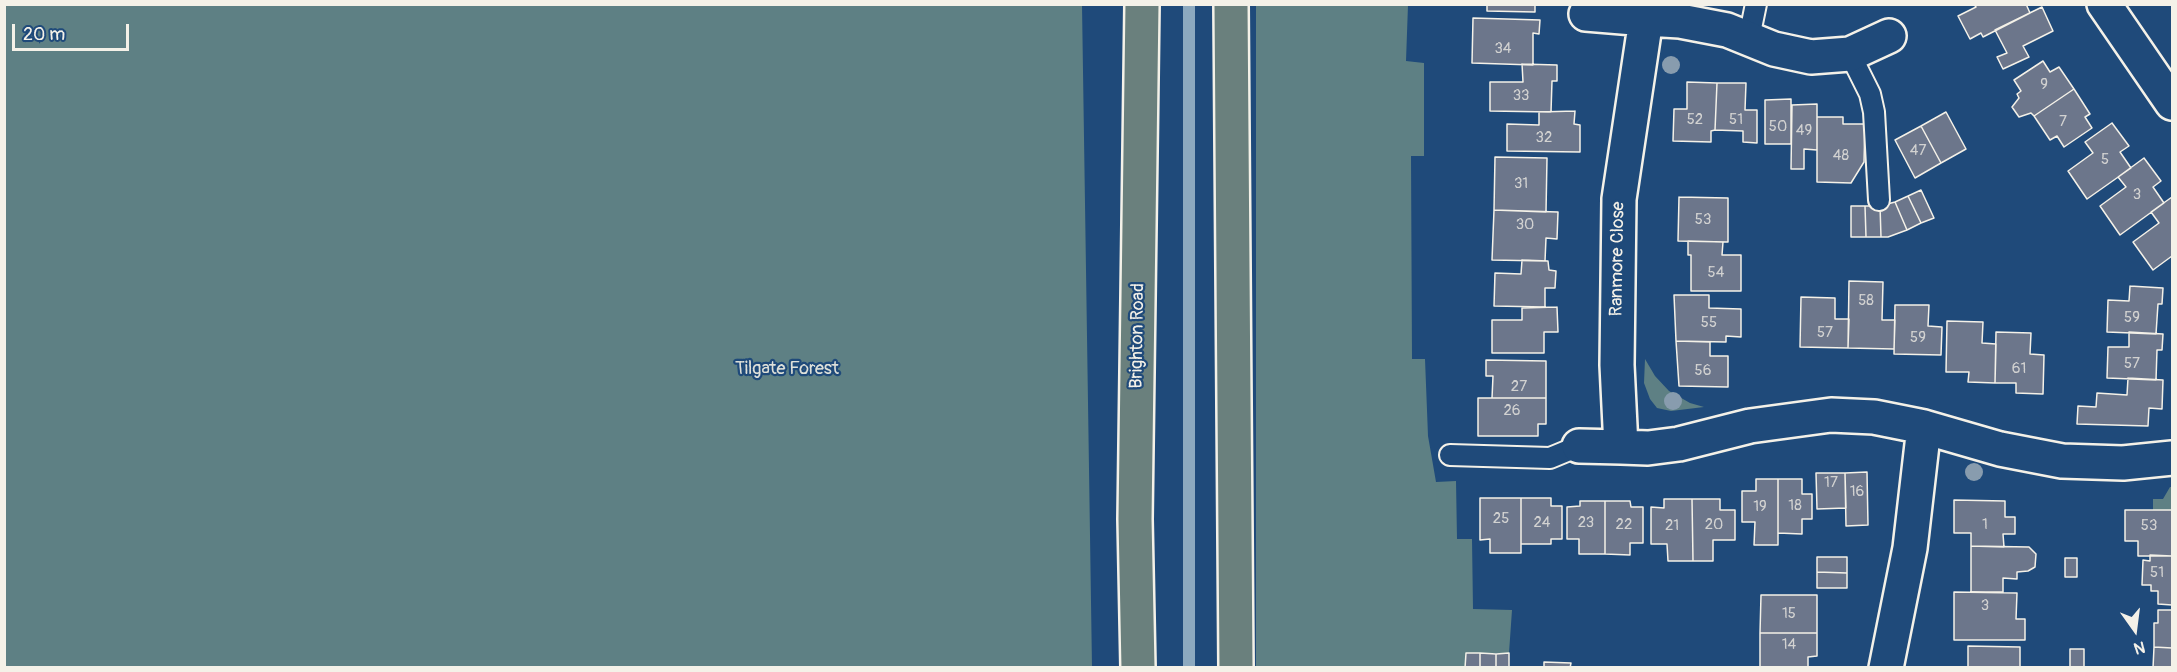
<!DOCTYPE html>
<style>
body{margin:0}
#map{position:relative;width:2177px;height:672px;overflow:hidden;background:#1f4a7a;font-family:Pangolin,sans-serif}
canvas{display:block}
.frame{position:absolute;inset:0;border:6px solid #f4f1e8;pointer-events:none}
.north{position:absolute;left:2105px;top:600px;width:60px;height:60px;-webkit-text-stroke:4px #1f4a7a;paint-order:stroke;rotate:166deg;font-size:16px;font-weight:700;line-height:24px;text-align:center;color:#f4f1e8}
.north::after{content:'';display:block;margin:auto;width:21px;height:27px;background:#f4f1e8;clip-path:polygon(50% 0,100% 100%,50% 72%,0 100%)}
.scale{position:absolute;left:12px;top:24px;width:117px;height:27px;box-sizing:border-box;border:3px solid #f4f1e8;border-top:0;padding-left:8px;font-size:18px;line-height:21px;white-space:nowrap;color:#f4f1e8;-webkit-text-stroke:4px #1f4a7a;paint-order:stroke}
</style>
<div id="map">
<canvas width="2177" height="672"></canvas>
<div class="frame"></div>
<div class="north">N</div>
<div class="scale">20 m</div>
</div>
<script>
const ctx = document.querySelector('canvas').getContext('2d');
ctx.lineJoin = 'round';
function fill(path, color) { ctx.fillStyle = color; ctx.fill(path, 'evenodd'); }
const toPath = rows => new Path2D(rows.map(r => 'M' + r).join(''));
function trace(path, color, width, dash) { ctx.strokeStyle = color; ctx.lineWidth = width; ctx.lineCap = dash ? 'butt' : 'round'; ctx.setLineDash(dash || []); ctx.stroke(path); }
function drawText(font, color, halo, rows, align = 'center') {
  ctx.font = font + ' Pangolin,sans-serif'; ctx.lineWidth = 4.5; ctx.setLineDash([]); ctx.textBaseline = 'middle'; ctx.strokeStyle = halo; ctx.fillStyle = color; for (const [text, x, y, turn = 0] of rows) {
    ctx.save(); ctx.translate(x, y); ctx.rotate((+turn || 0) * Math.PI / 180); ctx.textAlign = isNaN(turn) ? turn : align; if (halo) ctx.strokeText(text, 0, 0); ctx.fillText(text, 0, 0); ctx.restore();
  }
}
fill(toPath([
 [4,5,1082,5,1092,667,5,667],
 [1256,5,1408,5,1406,61,1424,63,1424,156,1411,156,1412,359,1425,359,1428,436,1436,482,1456,481,1457,539,1472,539,1473,609,1512,610,1509,653,1466,653,1465,667,1256,667],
 [1645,359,1655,376,1669,391,1690,403,1704,407,1671,411,1657,408,1650,399,1644,383],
 [2170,487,2172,487,2172,510,2153,510,2153,499,2163,499]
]), '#5e8084');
trace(toPath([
 [1189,668,1189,4]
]), '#8ca9bf', 12);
const building = toPath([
 [1487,4,1535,4,1535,12,1487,11,1487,4],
 [1974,4,2026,4,2030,13,1983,37,1981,33,1970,39,1958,16,1976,7,1974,4],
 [2042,7,2053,31,2023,46,2029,57,2003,69,1997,57,2007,53,1995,30,2042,7],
 [1473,18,1540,20,1539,34,1533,33,1533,65,1472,63,1473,18],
 [2043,61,2050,72,2059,67,2074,89,2034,116,2031,113,2019,117,2012,107,2019,98,2017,94,2021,91,2014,80,2043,61],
 [1522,64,1557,65,1557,81,1552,81,1551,112,1490,111,1490,82,1523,82,1522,64],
 [1687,82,1717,83,1715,130,1711,131,1711,142,1673,141,1674,109,1687,109,1687,82],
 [1717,83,1746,83,1745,110,1757,110,1757,143,1743,142,1743,131,1715,130,1717,83],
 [2074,89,2090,114,2085,117,2092,128,2064,147,2057,136,2050,140,2034,116,2074,89],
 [1791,99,1791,144,1765,144,1765,100,1791,99],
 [1817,104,1817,150,1804,149,1804,169,1791,169,1792,105,1817,104],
 [1575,111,1574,124,1580,125,1580,152,1507,151,1507,124,1539,125,1539,112,1575,111],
 [1946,112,1966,149,1941,163,1921,126,1946,112],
 [1817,117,1843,117,1843,124,1865,124,1864,162,1851,183,1817,182,1817,117],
 [2112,123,2129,146,2120,152,2131,168,2087,199,2068,171,2093,153,2085,142,2112,123],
 [1921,126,1941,163,1915,178,1895,140,1921,126],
 [1495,157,1547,158,1546,212,1494,210,1495,157],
 [2144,158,2161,181,2153,187,2164,203,2120,235,2100,206,2126,187,2118,177,2144,158],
 [1921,190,1934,218,1921,223,1908,196,1921,190],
 [1908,196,1921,223,1907,230,1895,202,1908,196],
 [1679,197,1728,198,1728,242,1678,241,1679,197],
 [2172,197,2172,256,2153,270,2133,242,2159,223,2151,212,2172,197],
 [1895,202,1907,230,1888,237,1881,237,1880,206,1895,202],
 [1851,206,1865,206,1866,237,1851,237,1851,206],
 [1865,206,1880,206,1881,237,1866,237,1865,206],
 [1494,210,1558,212,1557,239,1546,238,1545,261,1492,260,1494,210],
 [1688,241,1723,242,1722,255,1741,255,1741,291,1691,291,1691,255,1688,255,1688,241],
 [1522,260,1548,261,1549,270,1556,271,1555,288,1545,288,1545,307,1494,306,1495,273,1521,274,1522,260],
 [1849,281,1883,282,1882,320,1895,320,1894,349,1848,348,1849,281],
 [2130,286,2163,288,2162,304,2158,304,2156,334,2107,332,2108,300,2129,301,2130,286],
 [1674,295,1709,295,1709,308,1741,309,1741,337,1726,336,1726,342,1676,341,1674,295],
 [1801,297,1835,298,1835,319,1849,319,1848,348,1800,347,1801,297],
 [1895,305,1929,305,1928,326,1942,327,1941,355,1894,354,1895,305],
 [1557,307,1558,332,1544,332,1544,353,1492,353,1492,320,1522,320,1522,308,1557,307],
 [1947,321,1983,322,1982,343,1996,344,1995,383,1968,382,1969,372,1946,372,1947,321],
 [1996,332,2031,333,2030,354,2044,355,2043,394,2016,393,2016,383,1995,383,1996,332],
 [2129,332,2163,334,2162,350,2157,350,2156,380,2107,378,2108,347,2129,347,2129,332],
 [1676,341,1710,342,1710,356,1728,356,1728,387,1679,386,1676,341],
 [1486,360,1546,361,1546,398,1492,398,1493,376,1486,376,1486,360],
 [2128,378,2163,380,2162,409,2149,408,2148,426,2077,424,2078,406,2096,407,2097,393,2127,395,2128,378],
 [1478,398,1546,398,1546,424,1538,424,1538,436,1478,436,1478,398],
 [1867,472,1868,525,1846,526,1845,473,1867,472],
 [1816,473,1845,473,1846,508,1817,509,1816,473],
 [1756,479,1778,479,1778,545,1754,545,1755,522,1742,522,1742,491,1756,491,1756,479],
 [1778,479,1802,479,1802,494,1812,494,1812,519,1802,519,1802,534,1778,533,1778,479],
 [1480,498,1521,498,1521,553,1490,553,1490,539,1480,540,1480,498],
 [1521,498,1551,498,1551,506,1562,506,1562,539,1551,539,1551,544,1521,544,1521,498],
 [1664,499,1692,499,1693,561,1668,561,1667,544,1651,544,1651,507,1664,508,1664,499],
 [1692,499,1720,499,1720,510,1735,510,1735,540,1713,540,1713,561,1693,561,1692,499],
 [1954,500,2005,501,2005,517,2015,517,2015,534,2003,534,2004,547,1971,546,1971,533,1954,533,1954,500],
 [1580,501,1605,501,1605,554,1579,554,1579,539,1567,539,1567,507,1580,506,1580,501],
 [1605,501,1630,501,1631,507,1643,507,1643,543,1630,543,1630,555,1605,554,1605,501],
 [2125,510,2172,510,2172,556,2138,556,2138,541,2125,541,2125,510],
 [1971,546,2029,547,2036,554,2035,567,2028,571,2017,572,2017,579,2003,578,2003,592,1971,592,1971,546],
 [2150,555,2172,556,2172,605,2158,604,2158,591,2151,591,2151,585,2142,585,2143,560,2150,561,2150,555],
 [1817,557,1847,557,1847,573,1817,572,1817,557],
 [2065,558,2077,558,2077,577,2065,577,2065,558],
 [1817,572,1847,573,1847,588,1817,588,1817,572],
 [1954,592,2017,593,2016,619,2025,619,2025,640,1954,640,1954,592],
 [1761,595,1817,595,1817,633,1760,633,1761,595],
 [2158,610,2172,610,2172,648,2154,647,2154,623,2158,623,2158,610],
 [1760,633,1817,633,1817,656,1808,657,1808,668,1760,668,1760,633],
 [1968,646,2020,647,2020,668,1968,668,1968,646],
 [2154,647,2172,648,2172,668,2153,668,2154,647],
 [2070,649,2084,649,2084,668,2070,668,2070,649],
 [1466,653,1480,653,1480,668,1465,668,1466,653],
 [1480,653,1496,654,1496,668,1480,668,1480,653],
 [1509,653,1509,668,1496,668,1496,654,1509,653],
 [1544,662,1571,663,1570,668,1544,668,1544,662]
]);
fill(building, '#6c768b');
trace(building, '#f4f1e8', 1.5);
const lane = toPath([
 [1749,38,1756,4],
 [1850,54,1870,94,1874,112,1879,200],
 [1450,455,1550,458,1579,446]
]);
const street = toPath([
 [2104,4,2172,103],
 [1586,14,1646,19],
 [1889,36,1850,54,1811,57,1774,49,1727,30,1680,21,1646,19,1619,199,1617,365,1621,447,1648,448,1679,444,1750,426,1831,415,1874,417,1924,427,2000,449,2062,461,2123,463,2172,458],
 [1579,446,1621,447],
 [1886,668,1910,548,1924,427]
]);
const primary = toPath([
 [1231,4,1236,668],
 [1138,668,1135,519,1142,4]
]);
trace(lane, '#f4f1e8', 24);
trace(street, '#f4f1e8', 38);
trace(primary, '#f4f1e8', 38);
trace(lane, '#1f4a7a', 20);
trace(street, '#1f4a7a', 33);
trace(primary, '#6a807d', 33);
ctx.fillStyle = '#889cae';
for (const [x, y] of [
 [1671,65],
 [1673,401],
 [1974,472]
]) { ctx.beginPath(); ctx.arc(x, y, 9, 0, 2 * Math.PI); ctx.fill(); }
drawText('15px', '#d2d2d1', null, [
 ["34",1503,49],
 ["9",2044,85],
 ["33",1521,96],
 ["52",1695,120],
 ["51",1736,120],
 ["7",2063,122],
 ["50",1778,127],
 ["49",1804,131],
 ["32",1544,138],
 ["47",1918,151],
 ["48",1841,156],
 ["5",2105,160],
 ["31",1521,184],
 ["3",2137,195],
 ["53",1703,220],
 ["30",1525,225],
 ["54",1716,273],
 ["58",1866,301],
 ["59",2132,318],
 ["55",1709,323],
 ["57",1825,333],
 ["59",1918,338],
 ["57",2132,364],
 ["61",2019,369],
 ["56",1703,371],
 ["27",1519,387],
 ["26",1512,411],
 ["17",1831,483],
 ["16",1857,492],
 ["18",1795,506],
 ["19",1760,507],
 ["25",1501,519],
 ["24",1542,523],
 ["23",1586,523],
 ["22",1624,525],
 ["20",1714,525],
 ["1",1985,525],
 ["21",1672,526],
 ["53",2149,526],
 ["51",2157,573],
 ["3",1985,606],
 ["15",1789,614],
 ["14",1789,645]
]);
drawText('18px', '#f4f1e8', '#1f4a7a', [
 ["Ranmore Close",1618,259,-89],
 ["Brighton Road",1138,336,-89]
]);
drawText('18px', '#dee0d9', '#1f4a7a', [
 ["Tilgate Forest",787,369]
]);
</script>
